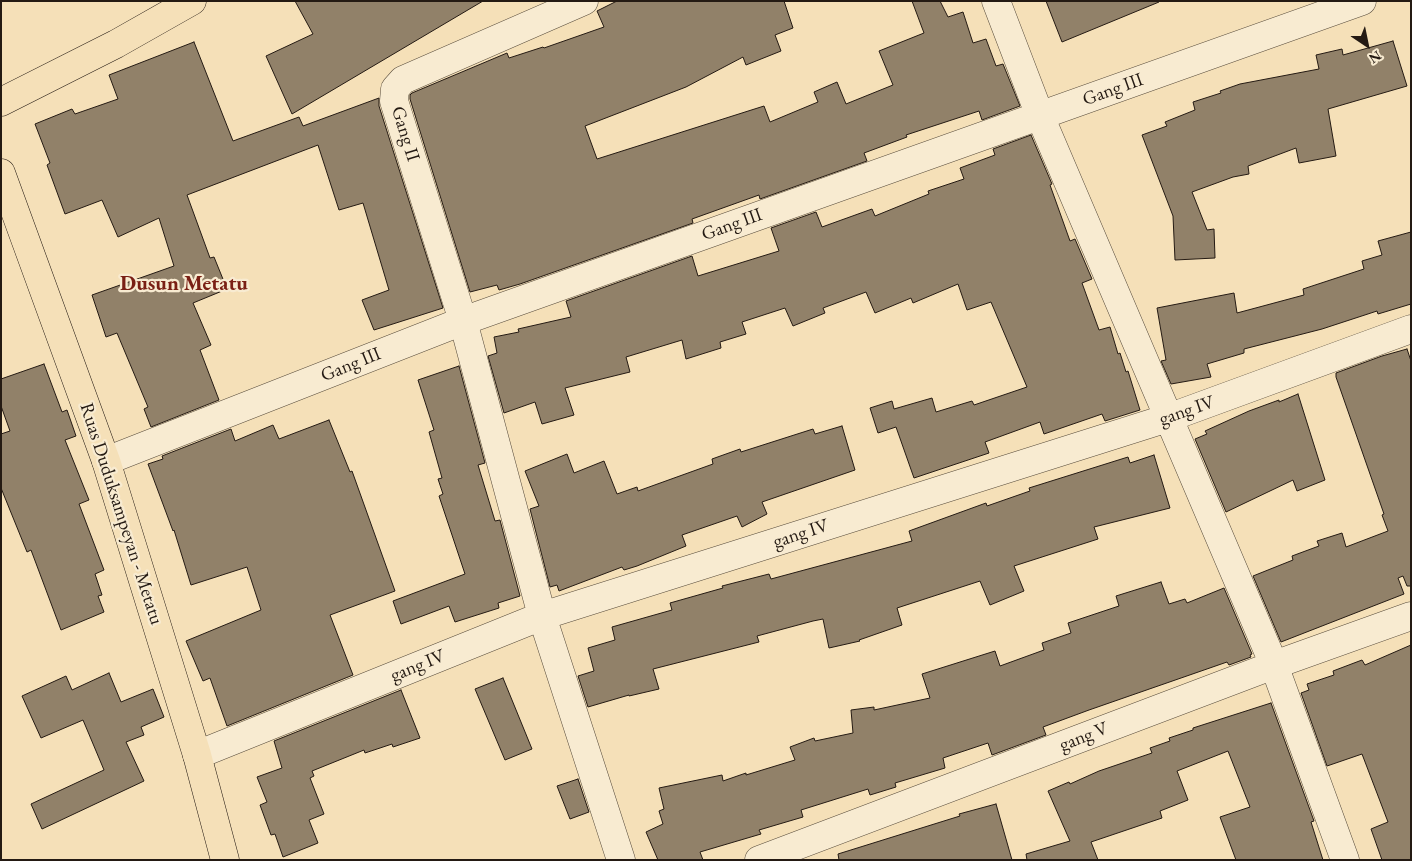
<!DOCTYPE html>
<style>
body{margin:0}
#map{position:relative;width:1412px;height:861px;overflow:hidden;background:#f5e0b8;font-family:"EB Garamond",serif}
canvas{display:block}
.frame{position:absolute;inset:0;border:2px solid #241a13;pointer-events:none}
.north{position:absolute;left:1342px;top:20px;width:50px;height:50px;-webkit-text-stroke:4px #f8ebd1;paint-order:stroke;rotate:146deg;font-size:14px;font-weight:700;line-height:20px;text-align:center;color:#241a13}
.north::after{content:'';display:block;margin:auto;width:18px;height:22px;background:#241a13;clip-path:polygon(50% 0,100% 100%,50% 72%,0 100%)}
</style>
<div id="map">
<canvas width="1412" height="861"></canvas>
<div class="frame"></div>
<div class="north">N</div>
</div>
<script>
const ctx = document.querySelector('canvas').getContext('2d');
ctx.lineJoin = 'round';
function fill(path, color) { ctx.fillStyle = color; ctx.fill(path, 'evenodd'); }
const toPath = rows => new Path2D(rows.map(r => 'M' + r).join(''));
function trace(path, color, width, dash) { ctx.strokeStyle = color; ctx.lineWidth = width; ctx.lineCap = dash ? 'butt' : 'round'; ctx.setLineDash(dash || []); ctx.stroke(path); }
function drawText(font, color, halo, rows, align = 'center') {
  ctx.font = font + ' "EB Garamond",serif'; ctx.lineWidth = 4.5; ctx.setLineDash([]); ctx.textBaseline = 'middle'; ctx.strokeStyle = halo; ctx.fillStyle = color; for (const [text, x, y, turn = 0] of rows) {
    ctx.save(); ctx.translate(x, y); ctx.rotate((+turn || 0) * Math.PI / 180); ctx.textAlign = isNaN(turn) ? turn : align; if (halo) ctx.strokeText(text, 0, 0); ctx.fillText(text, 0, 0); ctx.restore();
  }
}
const building = toPath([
 [295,1,483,1,292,114,266,56,313,34,295,1],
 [617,1,784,1,793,28,775,35,781,51,746,65,743,57,686,87,585,126,597,159,764,106,770,122,818,102,814,92,837,82,846,104,893,85,879,51,924,33,912,1,940,1,948,17,963,12,973,43,986,39,996,66,1003,64,1020,106,982,120,979,111,906,135,907,137,864,153,867,161,760,199,759,195,692,219,693,223,520,284,499,290,497,285,470,292,410,99,410,95,412,93,507,53,509,58,543,47,544,48,604,27,597,11,617,1],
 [1046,1,1158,1,1159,2,1062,42,1046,1],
 [1393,41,1407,86,1328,109,1336,156,1299,163,1296,148,1248,166,1249,174,1233,177,1192,192,1207,230,1214,229,1215,258,1175,260,1173,216,1142,135,1167,126,1165,122,1195,110,1193,102,1221,93,1220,91,1240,84,1319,69,1316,55,1342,49,1343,55,1393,41],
 [194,42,233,141,299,117,303,126,379,98,379,106,443,308,374,330,362,300,389,290,363,203,339,210,318,145,187,195,210,258,214,257,227,289,193,303,211,345,200,350,219,400,151,427,144,409,148,407,117,333,106,337,92,295,174,266,159,218,118,237,102,200,65,214,47,165,50,163,35,124,72,109,75,114,118,99,109,75,194,42],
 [1031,135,1052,184,1050,185,1070,241,1075,239,1092,279,1082,283,1099,330,1110,327,1118,354,1120,353,1126,372,1128,371,1140,410,1105,421,1102,414,1044,434,1040,422,985,442,989,453,914,478,896,427,878,433,870,408,892,401,894,409,932,398,936,412,972,401,974,405,1027,387,991,302,967,310,958,284,913,303,911,298,875,313,866,292,823,308,825,313,793,326,785,308,742,322,746,334,720,342,721,348,686,359,682,340,626,357,630,372,565,388,574,415,542,424,535,402,504,413,488,356,497,353,494,337,519,332,518,329,571,317,566,301,692,256,698,276,779,251,771,228,816,212,822,227,872,209,875,216,929,194,928,191,964,179,960,168,995,155,993,149,1031,135],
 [1411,232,1411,304,1378,314,1377,311,1322,329,1244,349,1244,353,1207,364,1211,377,1171,384,1161,361,1166,360,1157,308,1234,293,1237,313,1304,295,1303,289,1364,269,1362,261,1382,255,1378,241,1411,232],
 [1407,349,1411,361,1411,586,1407,586,1403,576,1398,578,1404,594,1281,642,1253,576,1293,560,1292,556,1319,546,1317,541,1342,533,1346,547,1388,531,1382,515,1384,514,1336,377,1336,373,1382,356,1407,349],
 [44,364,62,412,67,410,76,436,65,440,89,500,79,504,104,570,95,574,102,595,98,596,104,612,61,630,31,550,27,552,1,488,1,434,10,431,1,406,1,379,44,364],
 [459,366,485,463,478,465,495,521,500,520,520,596,498,603,499,608,455,622,449,606,401,624,393,601,465,574,439,496,443,494,438,479,442,478,429,432,434,430,418,380,459,366],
 [1298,394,1325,480,1297,491,1293,480,1226,512,1195,439,1207,434,1205,431,1249,411,1279,400,1279,402,1298,394],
 [329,420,350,472,352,471,395,591,330,615,353,675,227,726,210,678,203,681,186,641,261,610,247,567,191,585,174,530,173,531,148,464,163,459,162,456,231,429,235,441,273,425,279,439,329,420],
 [842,426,855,470,762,502,767,514,742,527,737,516,682,535,686,546,637,566,624,570,622,567,559,591,557,585,550,587,530,509,539,506,525,471,567,454,574,473,604,461,617,494,637,487,638,491,713,464,712,459,740,449,741,452,813,429,815,434,842,426],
 [1154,455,1170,508,1094,527,1098,539,1014,566,1024,591,990,605,980,581,897,608,902,625,859,640,860,641,829,648,823,619,813,621,757,636,759,642,653,669,659,689,629,696,629,695,588,707,578,676,594,671,588,648,615,640,612,627,672,610,670,603,723,588,722,586,769,574,771,579,912,541,909,531,986,503,987,506,1030,491,1029,488,1128,457,1130,463,1154,455],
 [1161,582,1169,604,1185,599,1187,603,1224,588,1252,654,1250,655,1251,657,1229,665,1227,662,1089,710,1043,727,1046,735,992,755,988,743,943,758,945,768,895,783,896,787,870,795,868,789,801,810,803,817,759,830,761,834,700,852,703,860,658,860,646,832,663,824,659,811,664,809,659,788,722,775,723,781,746,773,746,775,795,760,790,747,814,738,815,741,853,733,851,710,874,707,874,710,930,698,922,674,995,651,1000,666,1044,650,1042,643,1071,633,1068,623,1119,606,1116,596,1161,582],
 [1411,645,1411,860,1382,860,1371,829,1388,822,1362,754,1327,766,1301,693,1309,690,1307,684,1334,675,1333,671,1362,660,1365,665,1411,645],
 [109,673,121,702,153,689,164,717,141,727,144,735,126,742,144,781,42,829,31,804,104,770,83,720,41,738,22,696,66,676,72,690,109,673],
 [503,678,532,749,505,760,475,689,503,678],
 [401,690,420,738,393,747,392,744,365,753,364,750,312,771,314,776,310,778,324,814,309,820,318,843,283,857,275,834,271,835,260,805,267,802,257,777,282,768,274,741,401,690],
 [1271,703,1314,821,1311,822,1323,860,1236,860,1220,817,1250,807,1228,751,1177,771,1188,800,1160,811,1162,818,1091,842,1098,860,1027,860,1026,854,1070,841,1048,791,1069,782,1070,784,1099,771,1152,753,1150,748,1170,741,1169,738,1193,730,1193,728,1271,703],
 [578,779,589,812,570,819,557,786,578,779],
 [996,804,1012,860,839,860,838,854,960,816,959,814,996,804]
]);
fill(building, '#918169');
trace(building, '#241a13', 1);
const minor = toPath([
 [584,1,403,80,395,89,394,101,463,321,542,616,621,860],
 [996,1,1040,116,1274,665,1345,860],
 [106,461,463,321,1362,1],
 [197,755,542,616,1168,418,1411,329],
 [759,860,1274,665,1411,616]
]);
const major = toPath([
 [1,102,116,44,192,1],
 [1,173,106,461,197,755,225,860]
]);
trace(minor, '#584c3c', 29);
trace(major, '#241a13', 29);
trace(minor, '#f8ebd1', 28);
trace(major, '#f5e0b8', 28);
drawText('19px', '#241a13', '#f8ebd1', [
 ["Gang III",1113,90,-20],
 ["Gang II",405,134,73],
 ["Gang III",732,225,-20],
 ["Gang III",351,365,-22],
 ["gang IV",1187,411,-19],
 ["Ruas Duduksampeyan - Metatu",121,514,72],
 ["gang IV",801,534,-18],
 ["gang IV",418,666,-22],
 ["gang V",1084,737,-21]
]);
drawText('bold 21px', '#7a1f14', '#f8ebd1', [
 ["Dusun Metatu",184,284]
]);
</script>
